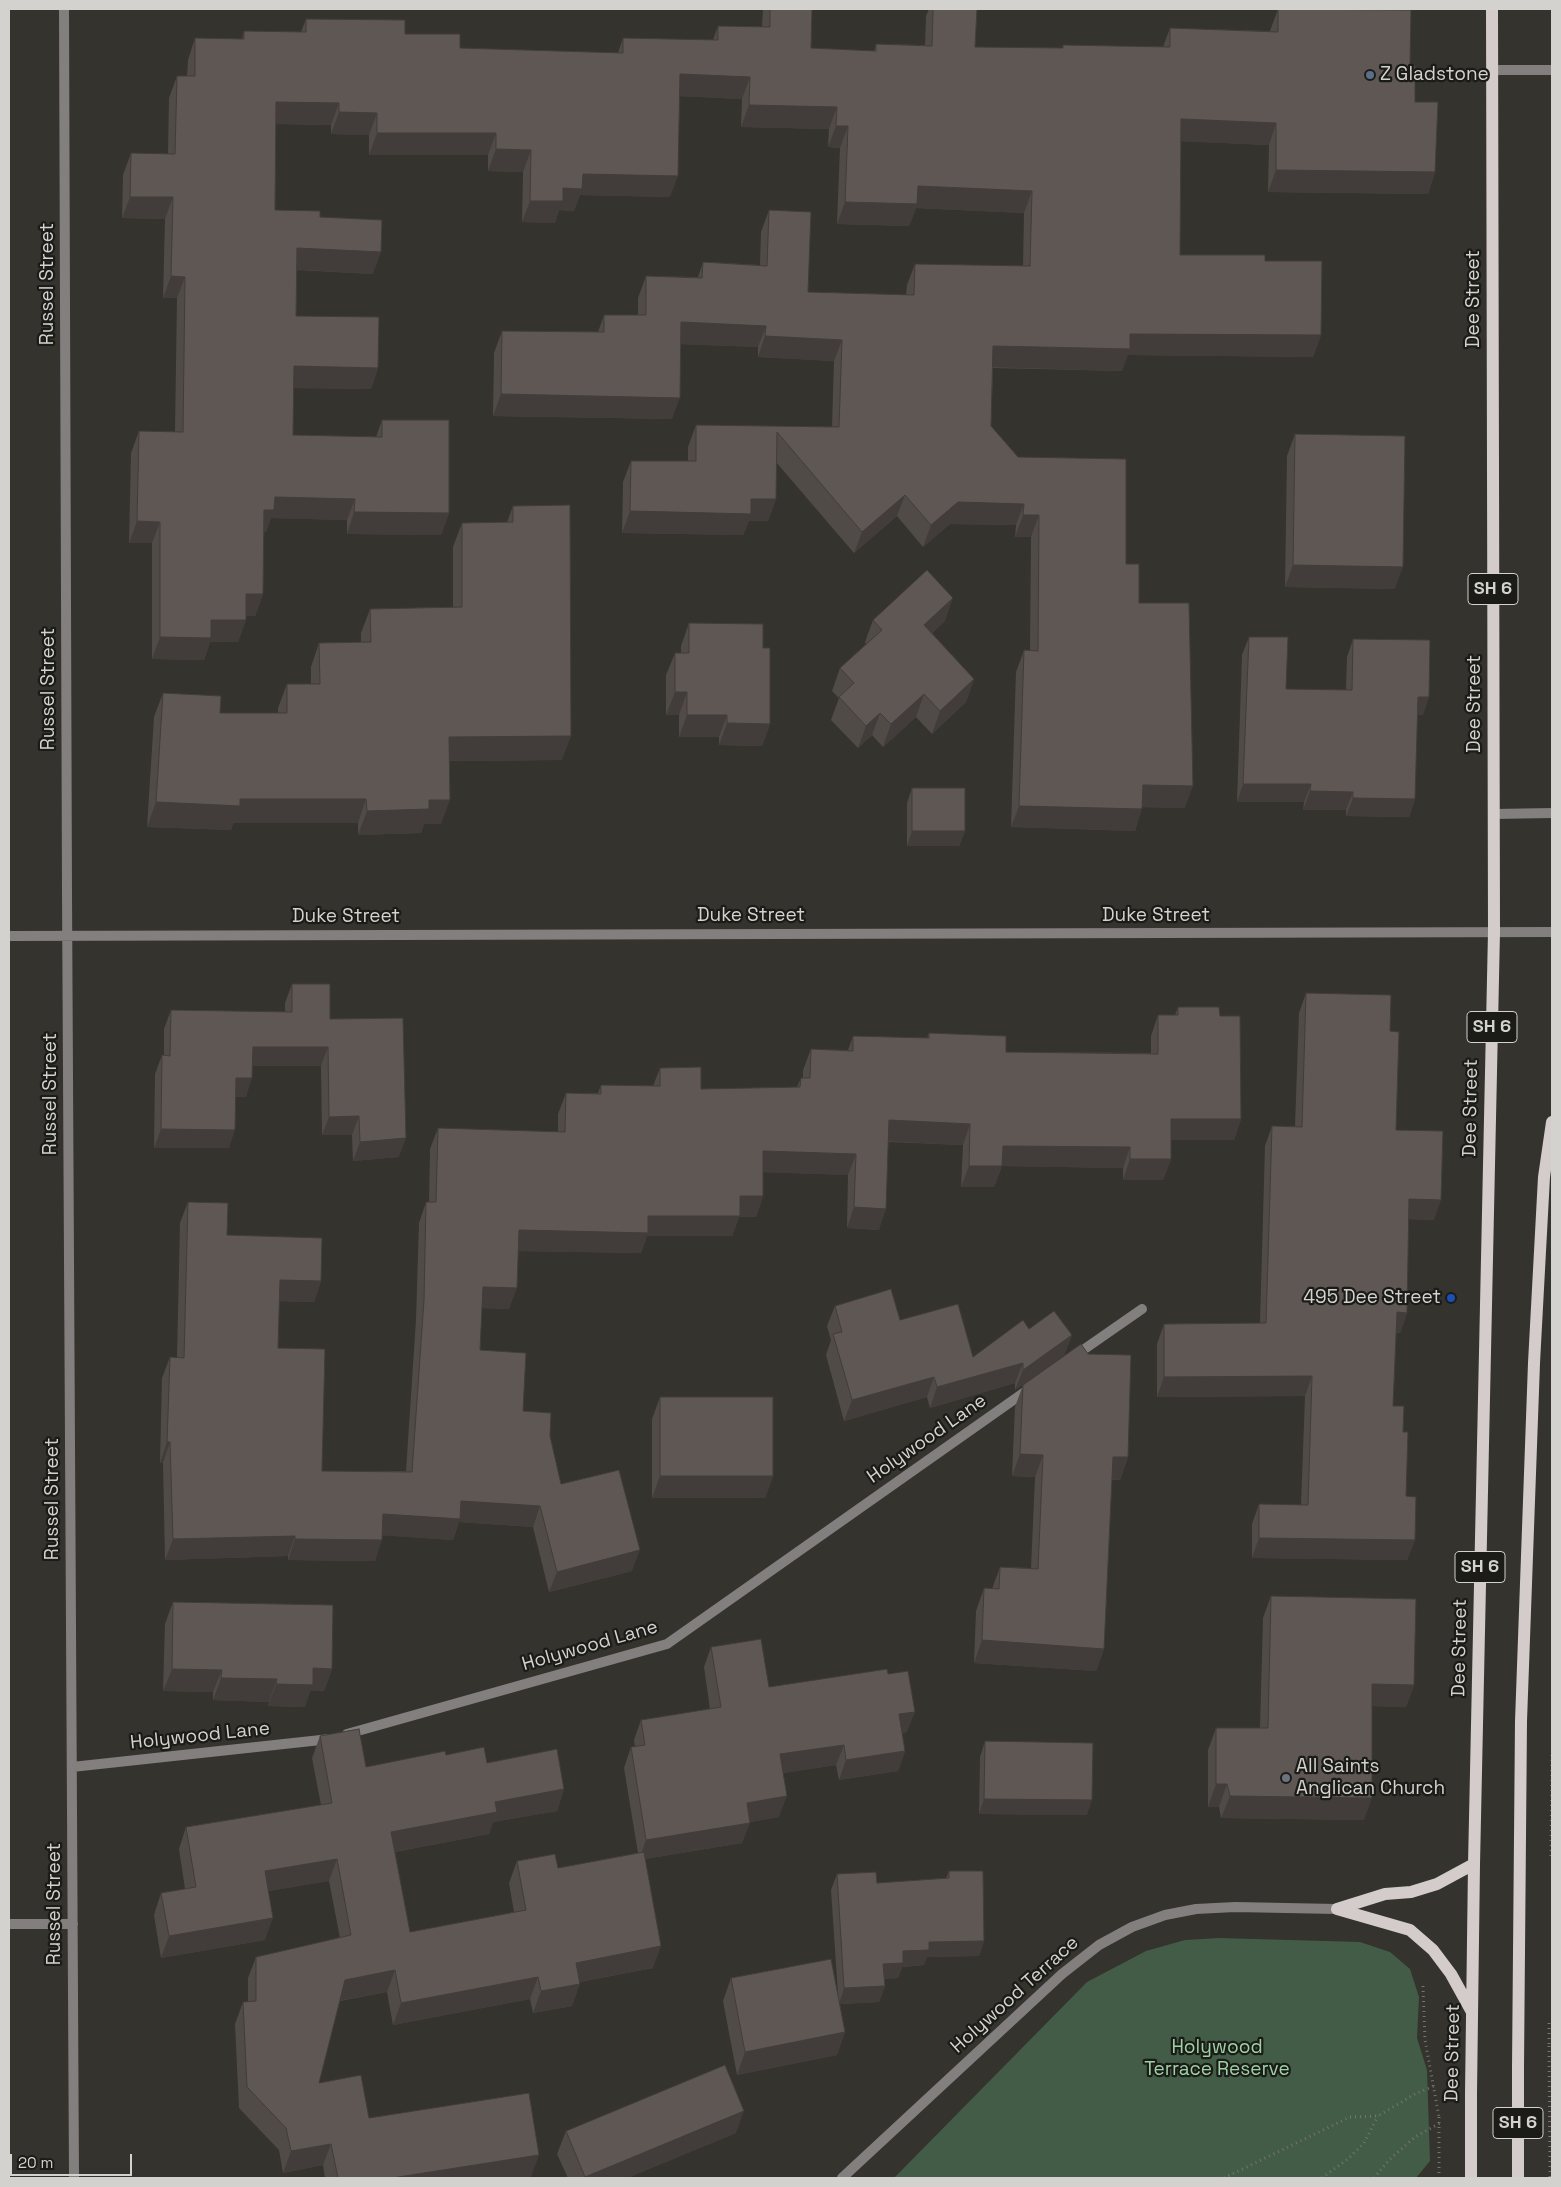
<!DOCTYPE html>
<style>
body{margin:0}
#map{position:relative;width:1561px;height:2187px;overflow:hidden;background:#34332d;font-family:"Space Grotesk",sans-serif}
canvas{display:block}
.frame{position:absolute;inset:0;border:10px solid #d3d2ce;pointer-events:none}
.scale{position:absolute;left:10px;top:2154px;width:122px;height:22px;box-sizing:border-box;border:2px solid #d3d2ce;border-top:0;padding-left:6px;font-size:15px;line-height:18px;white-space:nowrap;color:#d3d2ce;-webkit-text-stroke:4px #1b1b18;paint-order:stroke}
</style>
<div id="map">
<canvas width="1561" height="2187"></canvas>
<div class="frame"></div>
<div class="scale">20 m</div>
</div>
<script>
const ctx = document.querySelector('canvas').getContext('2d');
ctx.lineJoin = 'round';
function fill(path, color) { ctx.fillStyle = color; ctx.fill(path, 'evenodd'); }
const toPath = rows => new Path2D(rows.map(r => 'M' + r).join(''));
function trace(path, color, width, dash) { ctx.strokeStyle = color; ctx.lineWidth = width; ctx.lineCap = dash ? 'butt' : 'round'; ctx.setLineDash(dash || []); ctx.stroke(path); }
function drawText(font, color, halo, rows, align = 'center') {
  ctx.font = font + ' "Space Grotesk",sans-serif'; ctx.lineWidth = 4.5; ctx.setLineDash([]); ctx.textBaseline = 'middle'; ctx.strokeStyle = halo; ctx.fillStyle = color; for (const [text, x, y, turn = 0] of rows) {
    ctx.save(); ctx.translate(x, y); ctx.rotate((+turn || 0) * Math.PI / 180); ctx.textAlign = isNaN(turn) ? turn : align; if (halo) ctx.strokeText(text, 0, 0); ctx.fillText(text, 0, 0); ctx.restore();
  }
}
fill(toPath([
 [1219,1938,1360,1942,1390,1952,1410,1969,1419,1997,1417,2038,1427,2070,1430,2161,1416,2178,894,2178,1087,1982,1146,1951,1185,1940]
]), '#435c47');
fill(toPath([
 [1552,2158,1552,2178,1537,2178,1550,2159]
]), '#34332d');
trace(toPath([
 [1551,1856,1552,1754],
 [1423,1986,1425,2040,1439,2117],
 [1549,2023,1549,2046],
 [1224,2178,1350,2117,1378,2116,1415,2094,1434,2086],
 [1322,2178,1349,2158,1364,2143,1378,2116],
 [1374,2178,1389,2160,1415,2137,1442,2122]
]), '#75746f', 3, [1, 4]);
trace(toPath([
 [64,9,67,893,74,2178],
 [1493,70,1552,70],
 [1494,814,1552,813],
 [9,936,1552,932],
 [1073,1357,1142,1309],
 [347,1734,667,1644,1029,1389],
 [72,1767,330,1739],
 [9,1924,73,1924],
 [842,2178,1062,1974,1099,1945,1132,1927,1165,1915,1196,1909,1235,1907,1337,1909]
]), '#837f7f', 10);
trace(toPath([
 [1337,1909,1410,1930,1433,1950,1451,1974,1472,2012],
 [1337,1909,1385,1894,1411,1892,1437,1884,1474,1864],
 [1518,2067,1521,1721,1534,1363,1544,1177,1552,1122],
 [1471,2093,1474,1864,1494,932,1492,9]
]), '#d4cbcb', 12);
trace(toPath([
 [1549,2046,1550,2178],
 [1439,2117,1439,2178]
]), '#75746f', 3, [1, 4]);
trace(toPath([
 [1471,2178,1471,2093],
 [1518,2178,1518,2067]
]), '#d4cbcb', 12);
fill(toPath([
 [763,9,812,9,811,48,874,51,876,44,925,45,926,16,929,9,977,9,975,47,1062,48,1063,45,1163,47,1170,28,1270,31,1278,9,1410,66,1415,102,1435,172,1428,194,1268,192,1269,145,1181,141,1180,255,1265,261,1321,335,1313,357,1127,355,1122,371,993,368,991,426,1018,457,1126,564,1139,603,1185,808,1142,807,1135,831,1011,827,1016,672,1024,650,1030,651,1031,537,1015,537,1016,525,950,524,923,547,897,516,854,553,776,462,776,499,768,521,749,521,743,535,622,533,623,482,631,461,688,461,688,447,696,425,832,427,834,361,758,357,758,347,681,344,672,419,493,416,494,353,502,331,598,332,604,315,638,315,638,298,646,276,698,277,703,262,760,265,761,232,769,210,808,292,906,295,907,285,915,264,1023,266,1024,213,916,208,909,226,837,224,840,148,828,147,829,129,741,127,742,99,679,96,670,197,580,195,574,211,559,210,555,223,522,222,523,172,488,171,488,155,369,155,369,135,331,134,331,125,276,124,275,210,320,217,373,274,297,270,296,316,378,368,371,389,293,388,293,435,376,437,382,420,449,513,441,535,347,534,347,520,271,518,266,532,264,532,263,594,255,616,246,616,246,620,238,642,210,642,204,660,152,659,152,543,129,543,131,453,139,431,175,432,177,298,163,298,165,219,122,218,123,175,131,153,168,154,169,98,177,76,187,76,188,60,195,38,242,39,244,31,301,32,306,19,405,34,460,48,618,53,623,38,713,40,718,26,762,27],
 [1295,434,1395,589,1285,587,1287,456],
 [513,506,562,760,450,761,441,824,424,824,421,833,358,835,358,823,233,823,231,830,147,827,154,717,163,693,220,713,278,713,278,708,287,684,311,684,311,667,319,643,361,642,361,633,370,609,453,607,453,547,462,523,507,522],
 [873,620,945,621,932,633,974,679,966,702,932,734,916,717,883,747,872,735,858,748,831,720,839,698,832,691,840,668,866,644,865,642],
 [689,623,763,648,770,724,762,746,719,745,719,737,679,737,679,715,666,715,666,675,675,653,681,653,681,646],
 [1249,637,1286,689,1346,690,1347,657,1353,639,1423,715,1417,715,1415,799,1409,817,1346,816,1346,810,1303,810,1304,802,1237,802,1242,655],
 [912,788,965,831,959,846,907,846,907,803],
 [292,984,330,1019,399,1157,353,1161,352,1135,322,1135,321,1066,253,1066,246,1097,236,1097,229,1148,154,1148,155,1074,162,1055,164,1055,164,1029,171,1010,285,1012,285,1003],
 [1306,993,1390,1031,1396,1130,1434,1220,1408,1219,1407,1313,1400,1333,1396,1333,1393,1406,1403,1432,1406,1496,1415,1540,1407,1560,1252,1558,1252,1524,1259,1504,1301,1505,1305,1396,1157,1397,1157,1344,1164,1324,1260,1323,1265,1146,1272,1126,1295,1126,1299,1013],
 [1178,1007,1220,1016,1241,1119,1234,1140,1171,1140,1171,1159,1163,1180,1123,1180,1123,1168,1002,1166,994,1187,961,1187,963,1145,888,1142,879,1230,847,1228,848,1175,763,1172,763,1196,756,1217,739,1217,732,1236,647,1236,641,1253,518,1251,509,1309,482,1308,480,1350,523,1411,550,1436,561,1484,632,1571,549,1592,533,1527,459,1522,453,1540,382,1535,375,1561,288,1560,288,1556,165,1560,163,1463,160,1463,162,1378,170,1357,177,1358,180,1223,188,1202,227,1235,321,1281,314,1302,279,1301,278,1348,322,1471,406,1471,416,1320,419,1223,426,1202,429,1202,430,1149,438,1128,558,1132,558,1114,566,1093,598,1093,601,1085,653,1086,660,1068,701,1089,797,1087,801,1078,803,1078,803,1070,811,1049,848,1050,853,1036,927,1038,929,1033,1006,1052,1151,1053,1151,1036,1158,1015,1175,1015],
 [835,1306,900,1320,973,1357,1029,1329,1072,1335,1064,1355,1015,1390,1015,1383,930,1408,927,1397,844,1421,826,1355,831,1340,827,1326],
 [1023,1385,1128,1457,1120,1480,1112,1480,1104,1649,1096,1671,974,1663,976,1611,984,1588,992,1589,1000,1567,1031,1568,1035,1477,1012,1476,1015,1407],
 [660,1397,773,1476,765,1498,652,1498,652,1419],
 [1271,1596,1414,1685,1406,1707,1372,1706,1364,1820,1221,1818,1219,1807,1208,1807,1208,1750,1216,1728,1260,1728,1263,1618],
 [173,1602,332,1669,324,1691,310,1691,305,1707,268,1706,269,1702,213,1700,213,1692,163,1691,165,1624],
 [711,1647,769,1687,888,1674,907,1732,902,1733,905,1751,898,1771,839,1780,836,1765,783,1773,779,1817,750,1822,742,1843,645,1859,653,1968,580,1982,572,2006,533,2013,530,1999,393,2025,387,1992,340,2001,319,2083,369,2118,531,2177,522,2178,325,2178,323,2165,283,2173,279,2150,239,2108,235,2024,243,2002,248,2002,248,1978,256,1957,340,1938,329,1881,268,1891,265,1940,161,1958,154,1915,161,1893,185,1889,179,1849,186,1827,321,1805,312,1758,320,1736,366,1767,446,1755,487,1763,564,1789,557,1811,493,1822,489,1834,395,1852,410,1932,514,1912,509,1883,517,1861,558,1868,638,1853,624,1768,631,1747,635,1747,634,1740,641,1720,710,1709,704,1667],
 [985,1741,1087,1815,979,1814,980,1757],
 [949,1871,984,1941,979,1956,927,1957,924,1965,902,1967,898,1978,884,1979,885,1986,879,2002,840,2004,845,2032,837,2055,737,2075,723,2001,731,1978,838,1994,831,1890,837,1874,877,1883,946,1878],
 [566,2131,736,2133,627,2178,568,2178,557,2154]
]), '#514b47');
fill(toPath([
 [680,74,750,77,742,99,672,96],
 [276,102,339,103,331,125,268,124],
 [749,105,837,107,829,129,741,127],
 [339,112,377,113,369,135,331,134],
 [1181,119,1276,123,1269,145,1174,141],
 [836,126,848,126,840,148,828,147],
 [377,133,496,133,488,155,369,155],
 [496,149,531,150,523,172,488,171],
 [1276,170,1435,172,1428,194,1268,192],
 [583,174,678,176,670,197,580,195,574,211,559,210,555,223,522,222,530,201,563,188],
 [918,186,1032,191,1024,213,916,208,909,226,837,224,845,202],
 [130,197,173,197,165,219,122,218],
 [297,248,381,252,373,274,289,269],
 [171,276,185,277,177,298,163,298],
 [681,322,766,326,758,347,673,344],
 [1130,334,1321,335,1313,357,1128,355,1122,371,985,367,993,346],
 [765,336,842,340,834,361,758,357],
 [294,366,378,368,371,389,286,388],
 [501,394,680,398,672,419,493,416],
 [905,495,897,516,854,553,862,532],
 [275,497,355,499,347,520,271,518,266,532,256,532,264,510],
 [751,499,776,499,768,521,749,521,743,535,622,533,630,511],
 [958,502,1024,504,1016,525,950,524,923,547,931,525],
 [354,512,449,513,441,535,347,534],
 [1023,515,1039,515,1031,537,1015,537],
 [137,521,160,522,152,543,129,543],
 [1293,565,1403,567,1395,589,1285,587],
 [246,594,263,594,255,616,238,616],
 [953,598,945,621,916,647,924,625],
 [211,620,246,620,238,642,210,642,204,660,152,659,160,637],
 [974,679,966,702,932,734,940,711],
 [675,692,687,692,679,715,666,715],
 [924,694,916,717,883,747,891,724],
 [1418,697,1429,697,1423,715,1411,715],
 [880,713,872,735,858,748,866,726],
 [687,715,727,715,719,737,679,737],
 [727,723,770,724,762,746,719,745],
 [571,736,562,760,440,761,449,737],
 [1243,784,1311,784,1304,802,1237,802],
 [1143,785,1193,786,1185,808,1135,807],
 [1310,791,1353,792,1346,810,1303,810],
 [1353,798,1415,799,1409,817,1346,816],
 [240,799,366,799,358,823,233,823,231,830,147,827,156,802],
 [429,800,450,800,441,824,424,824,421,833,358,835,367,811],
 [1019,806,1142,809,1135,831,1011,827],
 [912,831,965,831,959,846,907,846],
 [253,1047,328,1047,321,1066,246,1066],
 [236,1078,252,1078,246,1097,229,1097],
 [359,1116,352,1135,322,1135,329,1117],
 [1171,1119,1241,1119,1234,1140,1163,1140],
 [889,1120,970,1124,963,1145,881,1141],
 [161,1129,235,1130,229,1148,154,1148],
 [406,1138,399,1157,353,1161,360,1142],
 [1003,1146,1130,1147,1123,1168,1002,1166,994,1187,961,1187,969,1166],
 [763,1151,856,1154,848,1175,755,1172],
 [1130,1159,1171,1159,1163,1180,1123,1180],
 [740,1196,763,1196,756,1217,739,1217,732,1236,647,1236,641,1253,511,1251,519,1230,648,1216],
 [1409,1199,1441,1200,1434,1220,1401,1219],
 [854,1207,886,1209,879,1230,847,1228],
 [280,1280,321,1281,314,1302,272,1301],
 [483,1287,517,1288,509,1309,476,1308],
 [1397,1312,1407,1313,1400,1333,1389,1332],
 [1072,1335,1064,1355,1015,1390,1023,1370],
 [1023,1363,1015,1383,930,1408,937,1387],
 [1312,1376,1305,1396,1157,1397,1164,1377],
 [934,1377,927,1397,844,1421,852,1400],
 [167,1442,170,1442,163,1463,160,1463],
 [1020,1454,1043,1455,1035,1477,1012,1476],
 [1113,1457,1128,1457,1120,1480,1105,1479],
 [660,1476,773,1476,765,1498,652,1498],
 [461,1501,540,1506,533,1527,459,1522,453,1540,375,1535,383,1514],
 [295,1536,288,1556,165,1560,173,1539],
 [1259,1538,1415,1540,1407,1560,1252,1558],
 [295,1539,382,1540,375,1561,288,1560],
 [640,1550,632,1571,549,1592,557,1572],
 [982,1640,1104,1649,1096,1671,974,1663],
 [313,1668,332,1669,324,1691,310,1691,305,1707,268,1706,276,1684],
 [172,1669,222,1670,213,1692,163,1691],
 [221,1678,277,1679,269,1702,213,1700],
 [1372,1684,1414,1685,1406,1707,1364,1706],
 [915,1712,907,1732,892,1734,899,1714],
 [844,1745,836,1765,772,1775,780,1754],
 [905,1751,898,1771,839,1780,846,1760],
 [1216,1784,1227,1784,1219,1807,1208,1807],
 [564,1789,557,1811,493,1822,489,1834,383,1854,391,1832,495,1802],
 [787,1796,779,1817,740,1824,747,1803],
 [1230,1796,1372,1798,1364,1820,1221,1818],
 [984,1799,1092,1800,1087,1815,979,1814],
 [750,1823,742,1843,639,1860,646,1840],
 [337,1859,329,1881,257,1893,265,1871],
 [273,1918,265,1940,161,1958,169,1936],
 [984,1941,979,1956,927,1957,924,1965,902,1967,898,1978,878,1980,883,1964,903,1951,929,1942],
 [661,1946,653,1968,568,1984,576,1963],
 [395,1970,387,1992,337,2001,345,1980],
 [538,1977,530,1999,393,2025,401,2003],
 [580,1984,572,2006,533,2013,541,1991],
 [885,1986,879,2002,839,2004,844,1988],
 [845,2032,837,2055,737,2075,745,2052],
 [744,2111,736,2133,627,2178,584,2178,585,2177],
 [331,2144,323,2165,283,2173,291,2151],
 [539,2155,531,2177,522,2178,392,2178]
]), '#423d3a');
const building = toPath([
 [770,9,812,9,811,48,876,51,876,44,932,46,933,9,977,9,975,47,1063,48,1063,45,1170,47,1170,28,1278,32,1278,9,1411,10,1410,66,1415,66,1415,102,1438,102,1435,172,1276,170,1276,123,1181,119,1180,255,1265,255,1265,261,1322,261,1321,335,1130,334,1130,349,993,346,991,426,1018,457,1126,459,1126,564,1139,564,1139,603,1189,603,1193,786,1143,785,1142,809,1019,806,1024,650,1038,651,1039,515,1023,515,1024,504,958,502,931,525,905,495,862,532,777,432,776,499,751,499,751,514,630,511,631,461,696,461,696,425,839,427,842,340,765,336,766,326,681,322,680,398,501,394,502,331,604,332,604,315,646,315,646,276,702,278,703,262,767,266,769,210,811,212,808,292,914,295,915,264,1030,266,1032,191,918,186,917,204,845,202,848,126,836,126,837,107,749,105,750,77,680,74,678,176,583,174,582,189,563,188,563,201,530,201,531,150,496,149,496,133,377,133,377,113,339,112,339,103,276,102,275,210,320,211,320,217,382,220,381,252,297,248,296,316,379,317,378,368,294,366,293,435,382,437,382,420,449,420,449,513,354,512,355,499,275,497,274,510,264,510,263,594,246,594,246,620,211,620,211,638,160,637,160,522,137,521,139,431,183,432,185,277,171,276,173,197,130,197,131,153,175,154,177,76,195,76,195,38,244,39,244,31,306,32,306,19,405,20,405,34,460,34,460,48,623,53,623,38,718,40,718,26,770,27,770,9],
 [1295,434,1405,436,1403,567,1293,565,1295,434],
 [570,505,571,736,449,737,450,800,429,800,429,809,367,811,366,799,240,799,240,806,156,802,163,693,221,696,220,713,287,713,287,684,320,684,319,643,371,642,370,609,462,607,462,523,513,522,513,506,570,505],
 [927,570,953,598,924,625,974,679,940,711,924,694,891,724,880,713,866,726,839,697,854,683,840,668,882,630,873,620,927,570],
 [689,623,763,624,763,648,770,648,770,724,727,723,727,715,687,715,687,692,675,692,675,653,689,653,689,623],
 [1249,637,1288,637,1286,689,1352,690,1353,639,1430,640,1429,697,1418,697,1415,799,1353,798,1353,792,1310,791,1311,784,1243,784,1249,637],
 [912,788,965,788,965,831,912,831,912,788],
 [292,984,330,984,330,1019,403,1018,406,1138,360,1142,359,1116,329,1117,328,1047,253,1047,252,1078,236,1078,235,1130,161,1129,162,1055,170,1056,171,1010,292,1012,292,984],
 [1306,993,1391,995,1390,1031,1399,1032,1396,1130,1443,1131,1441,1200,1409,1199,1407,1313,1397,1312,1393,1406,1404,1406,1403,1432,1408,1432,1406,1496,1416,1497,1415,1540,1259,1538,1259,1504,1308,1505,1312,1376,1164,1377,1164,1324,1266,1323,1272,1126,1302,1127,1306,993],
 [1178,1007,1219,1007,1220,1016,1240,1016,1241,1119,1171,1119,1171,1159,1130,1159,1130,1147,1003,1146,1002,1166,969,1166,970,1124,889,1120,886,1209,854,1207,856,1154,763,1151,763,1196,740,1196,740,1216,648,1216,648,1233,519,1230,517,1288,483,1287,480,1350,526,1353,523,1411,551,1413,550,1436,561,1484,619,1470,640,1550,557,1572,540,1506,461,1501,460,1519,383,1514,382,1540,295,1539,295,1536,173,1539,170,1442,167,1442,170,1357,184,1358,188,1202,228,1203,227,1235,322,1238,321,1281,280,1280,278,1348,325,1349,322,1471,412,1472,424,1300,426,1202,436,1202,438,1128,565,1132,566,1093,601,1094,601,1085,660,1086,660,1068,701,1067,701,1089,800,1087,801,1078,810,1078,811,1049,853,1051,853,1036,929,1038,929,1033,1006,1036,1006,1052,1158,1054,1158,1015,1178,1015,1178,1007],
 [891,1289,900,1320,958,1304,973,1357,1023,1320,1029,1329,1054,1311,1072,1335,1023,1370,1023,1363,937,1387,934,1377,852,1400,833,1334,842,1332,835,1306,891,1289],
 [1081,1344,1088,1354,1131,1355,1128,1457,1113,1457,1104,1649,982,1640,984,1588,999,1589,1000,1567,1038,1569,1043,1455,1020,1454,1023,1385,1081,1344],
 [660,1397,773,1397,773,1476,660,1476,660,1397],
 [1271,1596,1416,1599,1414,1685,1372,1684,1372,1798,1230,1796,1227,1784,1216,1784,1216,1728,1268,1728,1271,1596],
 [173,1602,333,1605,332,1669,313,1668,313,1685,276,1684,277,1679,221,1678,222,1670,172,1669,173,1602],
 [761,1639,769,1687,887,1669,888,1674,908,1671,915,1712,899,1714,905,1751,846,1760,844,1745,780,1754,787,1796,747,1803,750,1823,646,1840,631,1747,645,1745,641,1720,721,1707,711,1647,761,1639],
 [359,1729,366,1767,445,1751,446,1755,484,1747,487,1763,557,1749,564,1789,495,1802,497,1812,391,1832,410,1932,526,1910,517,1861,555,1854,558,1868,644,1852,661,1946,576,1963,580,1984,541,1991,538,1977,401,2003,395,1970,345,1980,319,2083,361,2075,369,2118,529,2093,539,2155,392,2178,338,2178,331,2144,291,2151,286,2128,247,2087,243,2002,256,2001,256,1957,351,1935,337,1859,265,1871,273,1918,169,1936,161,1893,196,1887,186,1827,332,1803,320,1736,359,1729],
 [985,1741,1093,1743,1092,1800,984,1799,985,1741],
 [949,1871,983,1871,984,1941,929,1942,929,1950,903,1951,903,1963,883,1964,885,1986,844,1988,837,1874,876,1872,877,1883,949,1878,949,1871],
 [831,1959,845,2032,745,2052,731,1978,831,1959],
 [725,2065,744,2111,585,2177,566,2131,725,2065]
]);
fill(building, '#5e5753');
trace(building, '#423d3a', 1);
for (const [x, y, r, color] of [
 [1370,75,5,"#5c6f8a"],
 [1451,1298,5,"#1a4fb4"],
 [1286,1778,5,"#6b7280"]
]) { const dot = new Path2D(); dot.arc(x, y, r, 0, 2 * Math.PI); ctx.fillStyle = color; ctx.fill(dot); trace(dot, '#1b1b18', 2); }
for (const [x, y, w] of [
 [1493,589,50],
 [1492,1027,50],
 [1480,1567,50],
 [1518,2123,50]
]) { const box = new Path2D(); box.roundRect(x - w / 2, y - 15.5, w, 31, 4); ctx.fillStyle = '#1b1b18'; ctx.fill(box); trace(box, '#d3d2ce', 1); }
drawText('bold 18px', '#d3d2ce', null, [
 ["SH 6",1493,589],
 ["SH 6",1492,1027],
 ["SH 6",1480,1567],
 ["SH 6",1518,2123]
]);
drawText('19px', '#d3d2ce', '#1b1b18', [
 ["Z Gladstone",1380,75],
 ["495 Dee Street",1441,1298,"right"],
 ["All Saints",1296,1767],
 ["Anglican Church",1296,1789]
], 'left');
drawText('19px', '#d3d2ce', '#1b1b18', [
 ["Russel Street",48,284,-90],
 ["Dee Street",1474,299,-90],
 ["Russel Street",49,689,-90],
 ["Dee Street",1475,704,-90],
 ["Duke Street",751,916],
 ["Duke Street",1156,916],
 ["Duke Street",346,917],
 ["Russel Street",51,1094,-90],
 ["Dee Street",1471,1108,-89],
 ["Holywood Lane",927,1439,-35],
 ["Russel Street",53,1499,-90],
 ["Holywood Lane",590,1646,-16],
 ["Dee Street",1460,1648,-89],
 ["Holywood Lane",200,1736,-6],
 ["Russel Street",55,1904,-90],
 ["Holywood Terrace",1015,1995,-42],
 ["Dee Street",1453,2053,-89]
]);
drawText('19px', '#9dd2a5', '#1b1b18', [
 ["Holywood",1217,2048],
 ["Terrace Reserve",1217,2070]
]);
</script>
